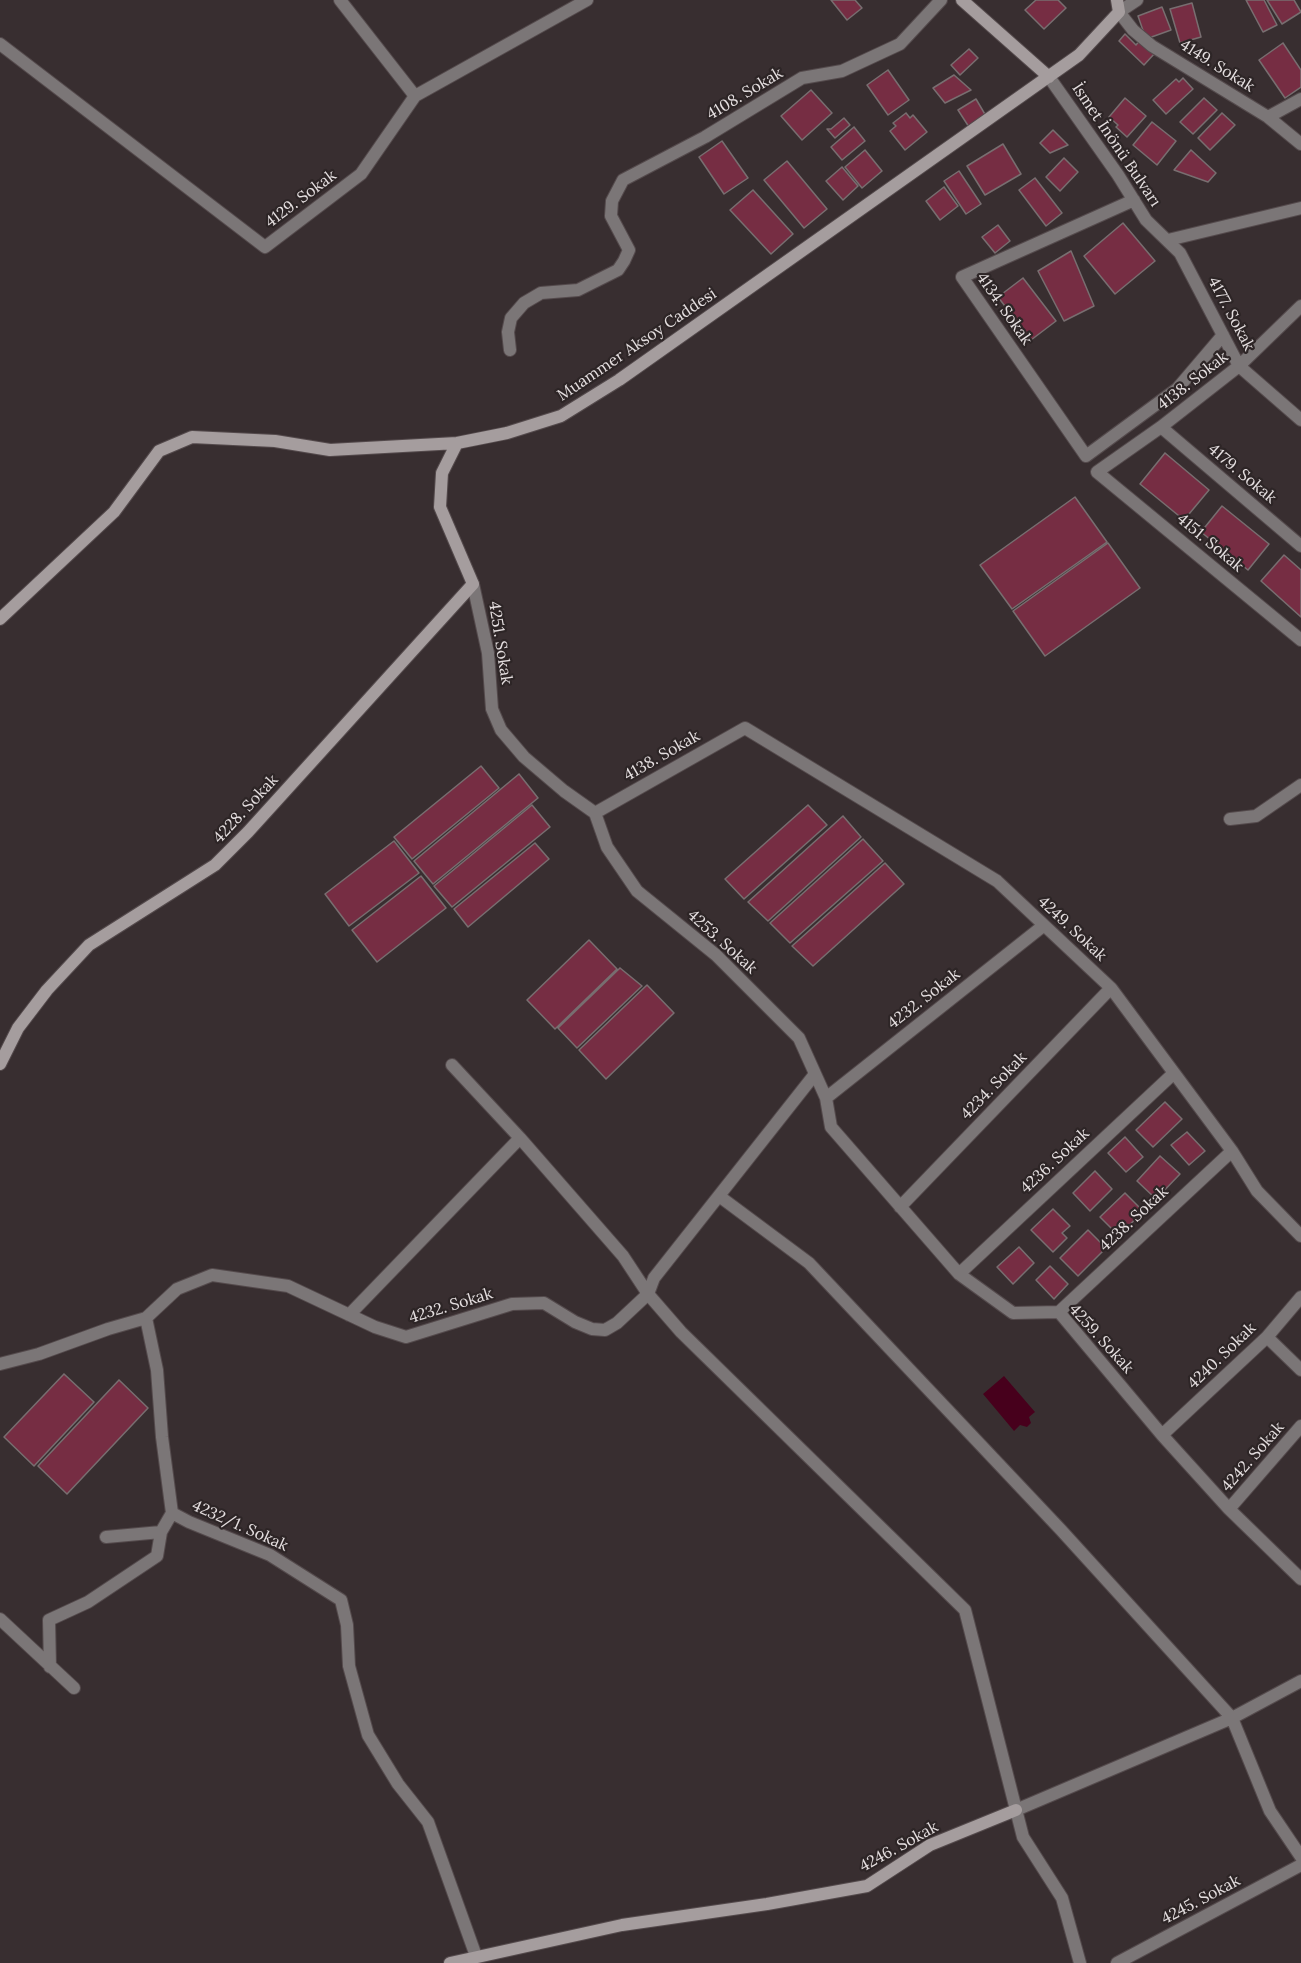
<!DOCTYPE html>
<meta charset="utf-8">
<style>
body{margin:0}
canvas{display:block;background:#382e30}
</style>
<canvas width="1301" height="1963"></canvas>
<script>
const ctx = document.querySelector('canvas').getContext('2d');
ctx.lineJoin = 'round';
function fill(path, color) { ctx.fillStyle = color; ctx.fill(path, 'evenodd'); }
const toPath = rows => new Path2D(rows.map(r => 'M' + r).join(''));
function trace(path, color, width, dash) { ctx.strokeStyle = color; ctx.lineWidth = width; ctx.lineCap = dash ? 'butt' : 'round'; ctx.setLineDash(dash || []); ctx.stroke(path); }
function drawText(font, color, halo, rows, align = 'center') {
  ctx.font = font + ' Lora,serif'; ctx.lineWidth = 4.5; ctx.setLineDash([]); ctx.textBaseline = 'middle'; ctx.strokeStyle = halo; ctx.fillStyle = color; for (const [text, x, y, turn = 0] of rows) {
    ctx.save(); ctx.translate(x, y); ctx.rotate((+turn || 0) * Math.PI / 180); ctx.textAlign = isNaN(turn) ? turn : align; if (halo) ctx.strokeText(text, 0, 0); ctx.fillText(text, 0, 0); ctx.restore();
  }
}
fill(toPath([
 [1004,1376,1035,1412,1029,1417,1031,1423,1027,1427,1020,1425,1014,1431,983,1394]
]), '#47001c');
const building = toPath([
 [831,0,855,0,862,8,847,20,831,0],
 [1036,0,1058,0,1066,8,1044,29,1025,10,1036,0],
 [1246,0,1264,0,1277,25,1263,32,1246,0],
 [1267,0,1294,0,1301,12,1282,24,1267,0],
 [1192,3,1201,37,1180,43,1170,9,1192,3],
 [1162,7,1171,30,1146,39,1138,16,1162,7],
 [1125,34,1136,45,1140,40,1155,53,1144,65,1119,41,1125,34],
 [1283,43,1301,70,1301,87,1285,98,1259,60,1283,43],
 [969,49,978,58,960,75,951,65,969,49],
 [888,70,909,100,888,115,867,85,888,70],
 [954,75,971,90,945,103,933,88,954,75],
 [1183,78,1193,89,1166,114,1153,100,1176,79,1179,82,1183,78],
 [811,90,832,113,802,140,781,116,811,90],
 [1125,98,1146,116,1127,137,1116,127,1118,125,1109,117,1125,98],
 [1204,98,1217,110,1193,134,1180,122,1204,98],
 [976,99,986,116,969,127,958,110,976,99],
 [906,113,910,118,913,115,927,132,905,150,890,131,896,126,893,123,906,113],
 [1222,113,1235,125,1210,150,1198,138,1222,113],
 [844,118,850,125,835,138,827,129,831,129,844,118],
 [1152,122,1176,141,1157,165,1133,145,1152,122],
 [854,127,865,141,842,160,831,147,854,127],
 [1053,130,1068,145,1050,153,1040,143,1053,130],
 [722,141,748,178,724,194,699,157,722,141],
 [1003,144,1021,174,985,195,967,166,1003,144],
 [865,150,882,171,862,188,845,167,865,150],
 [1191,150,1216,173,1208,182,1174,170,1191,150],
 [1064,158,1078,172,1060,191,1046,177,1064,158],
 [787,161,827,209,804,228,764,180,787,161],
 [842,167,858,186,843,200,826,181,842,167],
 [959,171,981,204,966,214,944,181,959,171],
 [1035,178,1062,213,1046,226,1019,190,1035,178],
 [944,187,958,206,940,220,926,201,944,187],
 [753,190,793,234,771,254,730,210,753,190],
 [1123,223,1155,261,1115,294,1084,256,1123,223],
 [998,225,1010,241,995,253,982,237,998,225],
 [1071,251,1094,306,1064,321,1038,271,1071,251],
 [1023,278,1056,321,1031,340,998,297,1023,278],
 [1165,453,1209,490,1184,520,1140,484,1165,453],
 [1075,497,1107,542,1012,609,980,565,1075,497],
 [1222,506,1269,544,1248,570,1201,532,1222,506],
 [1108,543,1140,588,1045,656,1013,611,1108,543],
 [1284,555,1301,570,1301,617,1261,581,1284,555],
 [481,766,499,788,412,859,394,837,481,766],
 [519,774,538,798,433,884,414,861,519,774],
 [532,805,550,827,452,907,434,886,532,805],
 [808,805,827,825,744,899,725,879,808,805],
 [843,816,861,837,768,921,748,902,843,816],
 [863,839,883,861,790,943,770,923,863,839],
 [394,841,419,873,349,926,325,894,394,841],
 [535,843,549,859,468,927,454,909,535,843],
 [885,863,904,884,813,966,792,946,885,863],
 [421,876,446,908,377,962,352,930,421,876],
 [589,940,617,969,555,1029,527,1000,589,940],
 [620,968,642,986,577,1048,558,1028,620,968],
 [647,985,674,1013,606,1079,579,1050,647,985],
 [1165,1102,1182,1119,1153,1147,1136,1130,1165,1102],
 [1187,1132,1205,1151,1189,1165,1171,1145,1187,1132],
 [1125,1137,1143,1157,1126,1172,1108,1153,1125,1137],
 [1160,1156,1180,1174,1156,1199,1137,1181,1160,1156],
 [1095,1171,1112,1189,1090,1211,1073,1193,1095,1171],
 [1125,1193,1143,1211,1119,1236,1100,1217,1125,1193],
 [1053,1209,1070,1226,1062,1233,1067,1238,1053,1252,1031,1230,1053,1209],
 [1088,1230,1106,1248,1078,1276,1060,1258,1088,1230],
 [1019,1247,1034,1263,1013,1284,997,1267,1019,1247],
 [1050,1266,1068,1284,1054,1299,1036,1280,1050,1266],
 [64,1374,94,1402,34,1466,4,1437,64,1374],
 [119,1380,148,1408,67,1494,38,1466,119,1380]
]);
fill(building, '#762d43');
trace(building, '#786e70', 1.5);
const street = toPath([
 [340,0,415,96],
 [1137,0,1119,12,1133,30,1152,46,1268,117,1301,144],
 [0,44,265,247,361,174,415,96,587,0],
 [1049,77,1118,175,1146,220,1180,253,1239,366,1301,420],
 [1268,117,1301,99],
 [1134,200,962,277,1086,456,1177,389,1223,335],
 [1168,240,1301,208],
 [1301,306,1239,366,1161,427,1097,472,1301,640],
 [510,350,508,332,511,318,524,303,541,293,578,290,618,270,624,261,629,250,611,216,612,201,623,180,705,137,802,78,842,71,900,44,941,0],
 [1161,427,1301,546],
 [473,584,488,653,492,709,501,730,524,757,564,791,595,813],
 [595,813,745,728,997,881,1111,988,1232,1151,1257,1191,1301,1236],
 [595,813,607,847,637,891,716,955,799,1038,826,1098,831,1127,959,1274,1013,1313,1059,1312],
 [1230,819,1256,816,1301,785],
 [452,1065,520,1138,623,1256,648,1294,681,1332,965,1610,1023,1837,1062,1898,1080,1963],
 [826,1098,1043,926],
 [719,1196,809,1263,1061,1530,1232,1718,1270,1811,1301,1857],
 [900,1207,1111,988],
 [959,1274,1174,1073],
 [1059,1312,1162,1435,1229,1509,1301,1579],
 [1059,1312,1232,1151],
 [349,1315,520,1138],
 [146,1318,157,1370,162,1437,172,1513,189,1522,270,1555,341,1600,347,1625,349,1666,368,1735,398,1784,428,1822,476,1956],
 [1267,1337,1301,1370],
 [0,1364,39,1354,108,1329,146,1318,177,1289,212,1275,288,1286,375,1327,406,1337,512,1304,544,1303,575,1322,592,1329,605,1330,617,1323,648,1294,654,1278,815,1074],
 [1162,1435,1267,1337,1301,1297],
 [1229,1509,1301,1426],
 [106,1537,161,1532],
 [0,1619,74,1688],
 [50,1667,49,1620,88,1602,157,1556,161,1532,172,1513],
 [1016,1810,1232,1718,1301,1681],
 [1117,1963,1301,1865]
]);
const secondary = toPath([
 [962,0,1049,77],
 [0,619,114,512,159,451,192,437,275,441,330,450,457,443,507,433,561,416,619,380,1079,55,1119,12,1117,0],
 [0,1064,18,1028,47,990,89,945,215,865,248,832,473,584,440,507,442,473,457,443],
 [450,1963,622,1925,767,1904,867,1886,930,1845,1016,1810]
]);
trace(street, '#544a4c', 14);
trace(secondary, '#544a4c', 14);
trace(street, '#7b7677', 12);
trace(secondary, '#a59d9e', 12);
drawText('16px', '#e5dfe0', '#2d2526', [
 ["4149. Sokak",1217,66,32],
 ["4108. Sokak",745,94,-31],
 ["İsmet İnönü Bulvarı",1116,145,56],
 ["4129. Sokak",301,199,-37],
 ["4134. Sokak",1004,309,55],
 ["4177. Sokak",1231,314,62],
 ["Muammer Aksoy Caddesi",637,345,-34],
 ["4138. Sokak",1193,381,-38],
 ["4179. Sokak",1242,474,40],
 ["4151. Sokak",1210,543,40],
 ["4251. Sokak",500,643,81],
 ["4138. Sokak",662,756,-30],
 ["4228. Sokak",246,809,-47],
 ["4249. Sokak",1072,929,43],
 ["4253. Sokak",722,942,42],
 ["4232. Sokak",924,999,-38],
 ["4234. Sokak",994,1086,-46],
 ["4236. Sokak",1055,1161,-43],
 ["4238. Sokak",1134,1219,-43],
 ["4232. Sokak",451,1306,-17],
 ["4259. Sokak",1101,1339,48],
 ["4240. Sokak",1222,1356,-44],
 ["4242. Sokak",1253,1457,-49],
 ["4232/1. Sokak",240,1526,24],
 ["4246. Sokak",899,1847,-29],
 ["4245. Sokak",1201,1900,-28]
]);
</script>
